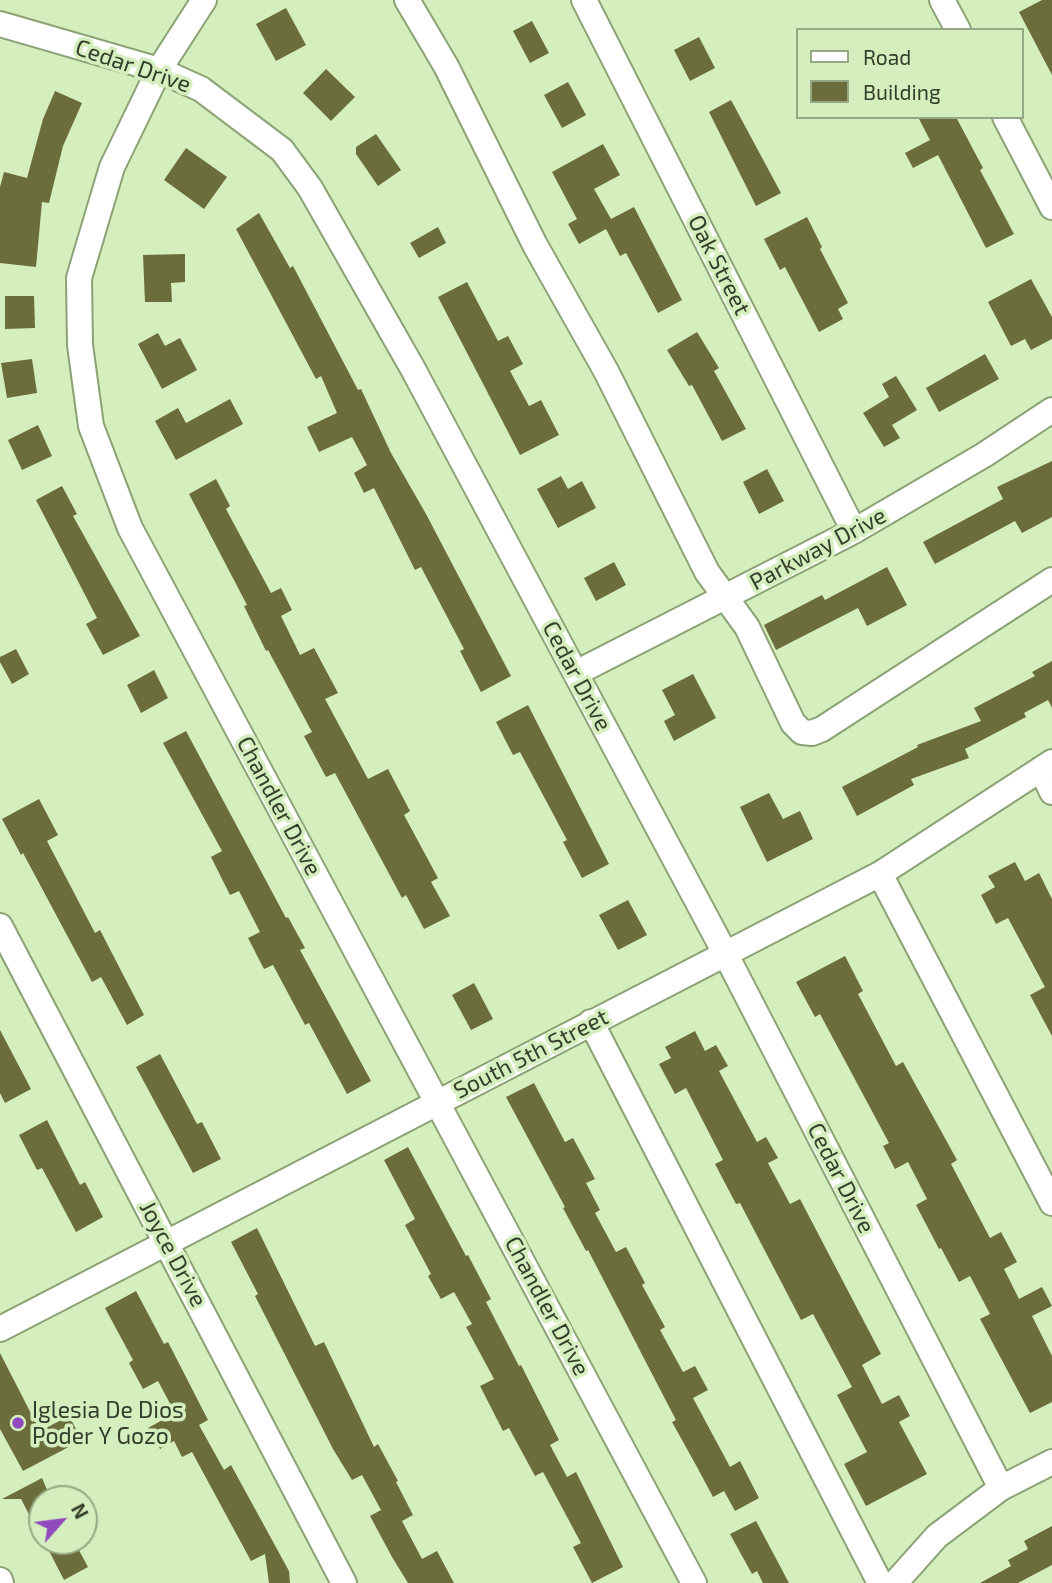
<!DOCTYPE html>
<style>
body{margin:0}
#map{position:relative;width:1052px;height:1583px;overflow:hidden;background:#d5eebd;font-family:"Exo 2",sans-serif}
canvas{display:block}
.legend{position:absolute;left:796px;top:28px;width:228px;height:91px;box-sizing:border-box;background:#d5eebd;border:2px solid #95a883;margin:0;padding:9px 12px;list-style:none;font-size:21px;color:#343e2b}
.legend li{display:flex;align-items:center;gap:14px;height:35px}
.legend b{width:35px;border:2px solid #95a883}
.north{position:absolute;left:28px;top:1485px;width:70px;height:70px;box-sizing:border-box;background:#d5eebd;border:2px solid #95a883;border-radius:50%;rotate:62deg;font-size:19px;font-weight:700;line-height:28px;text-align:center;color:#343e2b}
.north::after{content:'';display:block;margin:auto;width:24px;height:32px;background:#904abd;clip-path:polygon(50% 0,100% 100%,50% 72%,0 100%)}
</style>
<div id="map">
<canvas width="1052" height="1583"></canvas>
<ul class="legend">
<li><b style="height:9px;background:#fff"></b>Road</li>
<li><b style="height:19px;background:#6c6d3c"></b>Building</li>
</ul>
<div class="north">N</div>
</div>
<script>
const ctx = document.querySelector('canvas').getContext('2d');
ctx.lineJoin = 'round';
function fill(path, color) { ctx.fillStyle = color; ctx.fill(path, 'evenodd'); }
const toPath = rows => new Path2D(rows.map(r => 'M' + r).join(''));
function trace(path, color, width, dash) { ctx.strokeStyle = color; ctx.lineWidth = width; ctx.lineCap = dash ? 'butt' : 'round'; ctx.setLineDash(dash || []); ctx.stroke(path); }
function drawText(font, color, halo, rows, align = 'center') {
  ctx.font = font + ' "Exo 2",sans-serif'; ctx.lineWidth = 7; ctx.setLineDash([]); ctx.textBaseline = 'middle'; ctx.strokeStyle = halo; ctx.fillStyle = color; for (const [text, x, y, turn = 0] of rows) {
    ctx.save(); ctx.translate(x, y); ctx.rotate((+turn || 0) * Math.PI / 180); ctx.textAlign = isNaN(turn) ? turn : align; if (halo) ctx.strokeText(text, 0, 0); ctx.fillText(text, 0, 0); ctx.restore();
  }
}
fill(toPath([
 [1042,0,1052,0,1052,75,1019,12],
 [286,8,306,45,276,61,256,24],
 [532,21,549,53,530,63,513,31],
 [699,37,715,68,690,81,674,50],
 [326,69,355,97,331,121,303,93],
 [568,82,586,115,562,128,544,95],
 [55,91,82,103,63,146,49,203,42,202,36,267,0,263,0,187,4,172,27,178,43,119],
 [731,100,781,193,756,206,709,112],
 [918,117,956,117,983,168,980,170,1014,234,986,248,938,155,913,168,905,153,930,140],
 [376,134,401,170,378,186,356,154,356,147],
 [603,144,620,175,594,189,611,219,634,207,682,300,658,313,626,253,620,256,606,229,579,244,568,224,577,219,552,172],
 [186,148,227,177,204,209,164,180],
 [259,213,290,268,293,266,358,390,361,389,391,453,426,514,511,676,481,692,460,651,464,649,421,567,415,570,374,488,364,493,354,473,367,465,352,437,319,452,307,427,337,413,321,376,316,379,236,229],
 [807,217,822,247,820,249,848,303,838,309,843,319,819,332,785,267,780,270,764,239],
 [438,227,446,243,419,258,410,243],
 [185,254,185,282,171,283,172,302,145,302,143,255],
 [1031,279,1052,317,1052,339,1031,350,1025,339,1011,346,988,302],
 [467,282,498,341,508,336,523,364,510,371,529,406,541,400,559,435,520,455,438,297],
 [5,296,34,296,35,328,5,329],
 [697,332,719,368,714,371,746,429,722,441,692,385,689,386,667,350],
 [158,333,165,346,180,338,197,370,162,389,138,344],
 [985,354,999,379,939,412,926,388],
 [32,359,37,393,7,398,1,363],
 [896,376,917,410,892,425,900,438,884,447,863,413,889,397,882,384],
 [230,399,243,424,176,460,155,421,178,408,186,423],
 [38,425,52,456,22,470,8,440],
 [1052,461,1052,517,1022,533,1015,521,935,564,923,542,1003,499,997,487],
 [767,469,784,501,759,514,743,482],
 [561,476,568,489,582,481,596,508,558,528,537,489],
 [216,479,230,506,226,509,271,593,281,588,292,610,281,616,300,655,314,648,338,693,325,699,368,779,388,769,410,811,404,815,438,878,431,882,450,916,424,929,406,895,402,898,335,773,326,777,304,736,312,732,268,650,266,651,244,606,247,605,189,494],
 [62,486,77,514,73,516,140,636,103,655,86,624,97,618,36,500],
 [614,562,626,585,596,601,584,578],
 [887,567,907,605,867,626,858,608,776,650,764,625,822,595,825,600],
 [16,649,29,674,12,684,0,662,0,657],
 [1052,661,1052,708,1048,700,1024,713,1026,717,965,749,969,758,911,779,914,785,857,816,842,787,918,747,917,745,981,721,974,708,1035,676,1032,672],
 [154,670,168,698,141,713,127,685],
 [693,674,716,718,674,741,664,721,675,715,662,690],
 [528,705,609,864,582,878,563,842,567,840,520,752,513,755,496,722],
 [186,731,286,918,288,917,305,948,300,950,371,1081,347,1094,309,1023,305,1025,273,965,264,969,248,938,260,932,239,891,230,895,211,857,222,851,163,743],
 [769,793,783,819,800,811,813,839,767,862,740,807],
 [39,799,58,835,47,841,95,933,100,930,144,1015,127,1025,101,977,92,982,23,853,21,855,2,819],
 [1015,862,1025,881,1039,873,1052,899,1052,1036,1030,995,1045,987,1008,918,996,924,981,895,995,887,988,876],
 [628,900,647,935,618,950,599,915],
 [845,956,863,991,858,994,896,1066,903,1062,957,1160,951,1164,990,1238,1001,1232,1017,1262,1004,1269,1019,1299,1042,1287,1052,1306,1032,1316,1052,1356,1052,1402,1030,1413,980,1319,990,1314,970,1276,959,1282,941,1248,939,1249,916,1205,927,1199,908,1162,895,1169,883,1146,889,1143,820,1014,815,1017,796,982],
 [474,983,493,1019,471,1030,452,995],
 [0,1030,31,1089,5,1103,0,1093],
 [695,1031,705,1051,716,1045,728,1066,719,1071,757,1142,766,1137,778,1158,768,1163,790,1204,800,1199,881,1354,862,1365,882,1404,899,1395,910,1416,899,1422,927,1474,866,1506,844,1464,867,1452,837,1395,852,1387,813,1314,801,1320,740,1203,736,1204,715,1164,723,1160,686,1088,675,1094,659,1064,671,1058,665,1047],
 [160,1054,197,1124,202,1122,221,1159,193,1173,136,1067],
 [534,1083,565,1142,573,1138,595,1179,586,1183,600,1210,595,1213,616,1252,626,1247,645,1283,642,1285,665,1327,660,1330,683,1372,695,1366,708,1390,693,1398,730,1467,740,1461,759,1498,735,1511,724,1491,713,1497,697,1467,672,1422,676,1420,650,1370,588,1250,586,1251,563,1208,565,1207,506,1097],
 [47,1120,80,1185,85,1182,103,1217,76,1232,42,1168,37,1170,19,1135],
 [408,1147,466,1256,468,1255,491,1299,486,1302,519,1366,521,1365,559,1440,550,1445,567,1477,576,1472,623,1567,592,1583,573,1547,581,1543,543,1472,535,1476,509,1428,503,1431,480,1386,494,1379,466,1327,472,1324,454,1292,441,1299,428,1276,431,1274,405,1225,415,1219,384,1160],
 [257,1228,315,1346,324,1342,374,1447,378,1444,398,1481,396,1482,413,1515,402,1521,422,1559,437,1551,454,1583,408,1583,392,1557,370,1516,381,1510,362,1475,352,1480,333,1449,255,1296,258,1294,231,1242],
 [136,1291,164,1344,168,1342,208,1420,199,1425,224,1470,231,1465,289,1571,290,1583,269,1583,265,1554,251,1561,192,1452,182,1457,174,1441,160,1449,148,1428,175,1413,158,1381,143,1389,129,1363,133,1360,105,1308],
 [0,1353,40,1431,69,1416,82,1440,23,1471,0,1429],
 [42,1478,51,1499,42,1499,42,1539,21,1499,2,1499],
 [756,1521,789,1583,763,1583,757,1571,752,1574,730,1534],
 [1052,1526,1052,1565,1018,1583,980,1583,1011,1566,1008,1560,1028,1549,1024,1541],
 [44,1541,74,1541,88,1567,64,1580]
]), '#6c6d3c');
const minor = toPath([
 [204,0,159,70,112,167,79,278,80,345,91,426,130,528,694,1583],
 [407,0,446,66,535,245,606,371,707,572,747,627,793,723,802,732,812,733,822,729,1052,580],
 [584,0,854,531],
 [942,0,958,30],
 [0,24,159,70,201,89,282,150,310,188,413,369,725,953,1001,1488],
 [1005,117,1052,207],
 [576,673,854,531,984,455,1052,410],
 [1041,769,1052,792],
 [880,874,1052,1203],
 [0,926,344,1583],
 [591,1022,880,1583],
 [0,1329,880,874,1052,762],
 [0,1580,1,1583],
 [895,1583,937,1536,1001,1488,1052,1462]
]);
trace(minor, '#8ba374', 28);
trace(minor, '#fff', 24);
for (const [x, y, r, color] of [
 [18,1423,7,"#904abd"]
]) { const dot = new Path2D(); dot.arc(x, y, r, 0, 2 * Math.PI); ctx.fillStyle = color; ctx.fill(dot); trace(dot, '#d5eebd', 2.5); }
drawText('23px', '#343e2b', '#d5eebd', [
 ["Cedar Drive",133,66,19],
 ["Oak Street",719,265,63],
 ["Parkway Drive",818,549,-28],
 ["Cedar Drive",577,676,62],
 ["Chandler Drive",279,806,62],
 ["South 5th Street",531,1054,-27],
 ["Cedar Drive",841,1178,63],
 ["Joyce Drive",173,1254,62],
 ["Chandler Drive",547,1306,62]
]);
drawText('23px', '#343e2b', '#d5eebd', [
 ["Iglesia De Dios",32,1410],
 ["Poder Y Gozo",32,1436]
], 'left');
</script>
